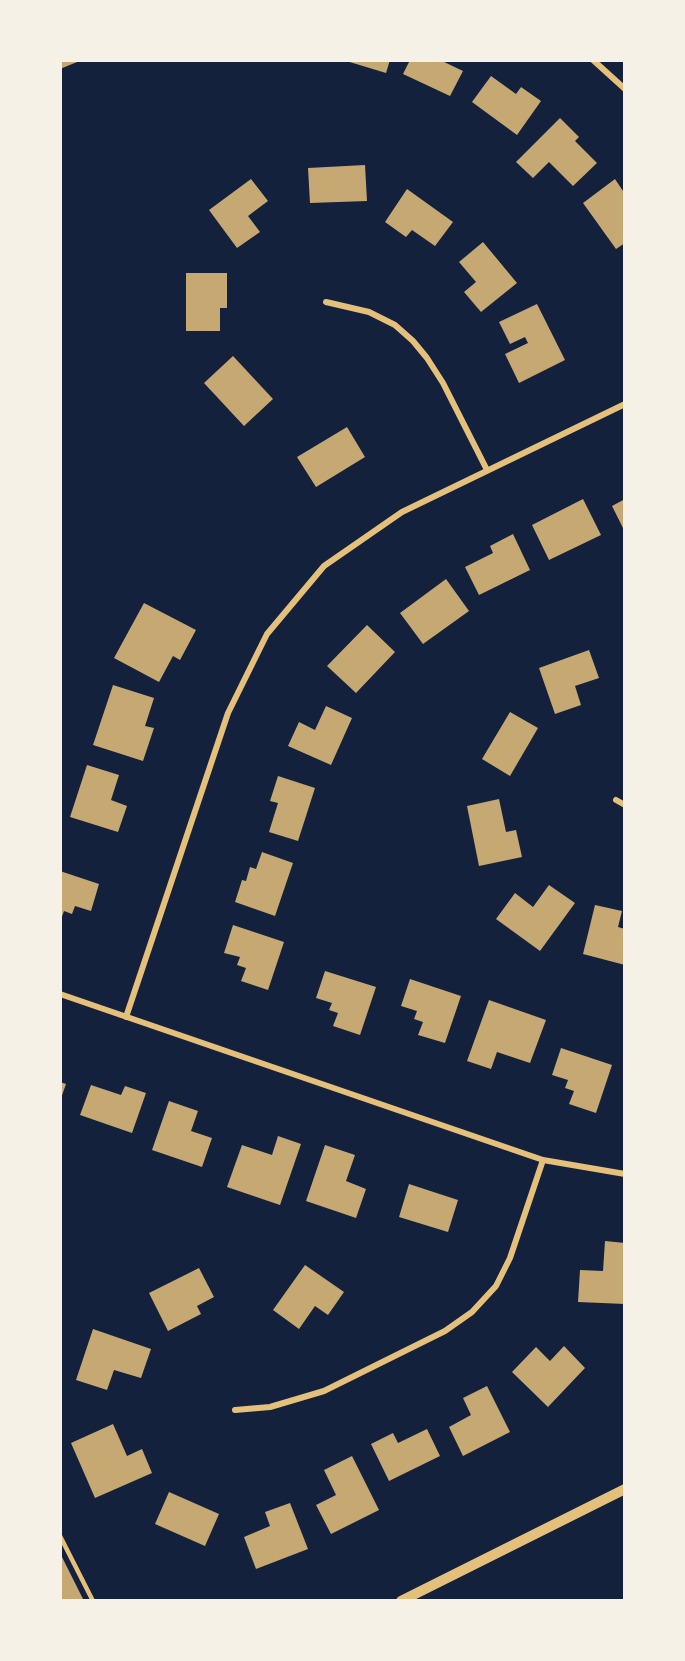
<!DOCTYPE html>
<style>
body{margin:0}
#map{position:relative;width:685px;height:1661px;overflow:hidden;background:#14213d;font-family:"Sofia Sans Condensed",sans-serif}
canvas{display:block}
.frame{position:absolute;inset:0;border:62px solid #f6f1e7;pointer-events:none}
</style>
<div id="map">
<canvas width="685" height="1661"></canvas>
<div class="frame"></div>
</div>
<script>
const ctx = document.querySelector('canvas').getContext('2d');
ctx.lineJoin = 'round';
function fill(path, color) { ctx.fillStyle = color; ctx.fill(path, 'evenodd'); }
const toPath = rows => new Path2D(rows.map(r => 'M' + r).join(''));
function trace(path, color, width, dash) { ctx.strokeStyle = color; ctx.lineWidth = width; ctx.lineCap = dash ? 'butt' : 'round'; ctx.setLineDash(dash || []); ctx.stroke(path); }
fill(toPath([
 [60,60,82,60,60,69],
 [343,60,390,60,386,73],
 [410,60,440,60,463,71,450,96,403,74],
 [491,76,516,94,521,87,541,101,517,135,472,102],
 [560,118,579,137,575,141,597,163,573,186,549,162,533,178,516,162],
 [365,165,367,201,310,203,308,168],
 [251,179,268,201,248,216,260,232,237,248,209,210],
 [615,179,625,194,625,243,616,249,583,203],
 [407,189,453,222,435,246,412,230,406,237,385,222],
 [483,242,517,283,481,312,464,292,476,282,459,262],
 [186,273,227,273,227,308,220,308,220,331,186,331],
 [537,304,565,360,519,383,505,354,528,343,525,337,510,344,499,322],
 [233,356,273,399,244,426,204,383],
 [347,427,365,457,316,487,297,457],
 [583,499,601,535,549,560,532,525],
 [625,499,625,532,612,506],
 [513,534,530,570,479,595,465,567,493,553,490,546],
 [446,579,469,611,423,644,400,613],
 [144,603,196,630,180,660,173,656,159,682,114,658],
 [367,625,395,652,356,693,327,666],
 [589,650,599,678,575,686,581,705,555,714,539,668],
 [113,685,154,698,145,726,154,728,143,761,93,745],
 [326,706,352,718,331,765,288,746,299,722,315,730],
 [510,712,538,728,510,776,482,759],
 [87,765,119,775,111,800,127,806,118,832,70,817],
 [278,776,315,788,298,841,269,832,278,803,270,801],
 [499,799,506,832,516,830,522,857,479,866,467,806],
 [262,852,293,863,275,916,235,902,242,880,246,881,250,867,256,869],
 [60,871,99,884,91,911,75,906,72,914,64,911,60,922],
 [549,885,575,903,540,951,496,919,515,893,533,907],
 [595,905,622,911,618,927,625,929,625,965,583,954],
 [233,925,284,942,268,990,241,981,246,968,237,965,240,957,224,953],
 [325,971,376,987,360,1035,333,1026,338,1013,329,1010,332,1003,316,998],
 [410,979,461,996,445,1043,418,1035,423,1022,414,1019,417,1011,401,1006],
 [489,1000,546,1020,530,1063,497,1052,491,1069,467,1061],
 [561,1048,612,1065,596,1113,569,1104,574,1091,565,1088,568,1080,552,1075],
 [60,1082,66,1084,60,1101],
 [91,1085,121,1095,125,1086,146,1093,132,1133,80,1115],
 [169,1101,198,1111,191,1131,212,1138,202,1167,152,1150],
 [278,1136,301,1144,280,1205,227,1187,242,1145,272,1155],
 [325,1145,355,1155,346,1181,366,1189,356,1218,306,1201],
 [409,1184,458,1200,448,1232,399,1217],
 [605,1241,625,1243,625,1304,578,1302,580,1270,603,1271],
 [305,1265,344,1292,328,1315,315,1306,299,1329,273,1310],
 [199,1268,214,1297,197,1306,201,1314,168,1331,149,1293],
 [93,1329,151,1349,141,1378,114,1370,107,1390,76,1380],
 [564,1346,585,1368,548,1407,512,1372,536,1347,550,1361],
 [487,1386,510,1432,463,1456,449,1427,471,1415,463,1398],
 [113,1424,127,1456,142,1449,152,1473,95,1498,71,1443],
 [427,1429,440,1456,389,1481,371,1444,393,1433,398,1443],
 [352,1456,379,1510,331,1534,316,1505,336,1495,324,1470],
 [169,1492,219,1514,205,1546,155,1524],
 [290,1503,308,1549,256,1569,244,1537,270,1526,265,1512],
 [60,1553,84,1601,60,1601]
]), '#c6a872');
trace(toPath([
 [60,1536,93,1601]
]), '#e5c07b', 4.5);
trace(toPath([
 [593,60,625,89],
 [326,302,369,312,395,325,413,341,427,358,443,383,487,470],
 [616,800,625,805],
 [60,994,543,1160,625,1174],
 [126,1017,228,713,267,634,324,566,402,512,625,404],
 [235,1410,270,1407,324,1391,445,1331,472,1312,496,1286,510,1258,543,1160]
]), '#e5c07b', 6);
trace(toPath([
 [401,1601,625,1489]
]), '#e5c07b', 10);
</script>
